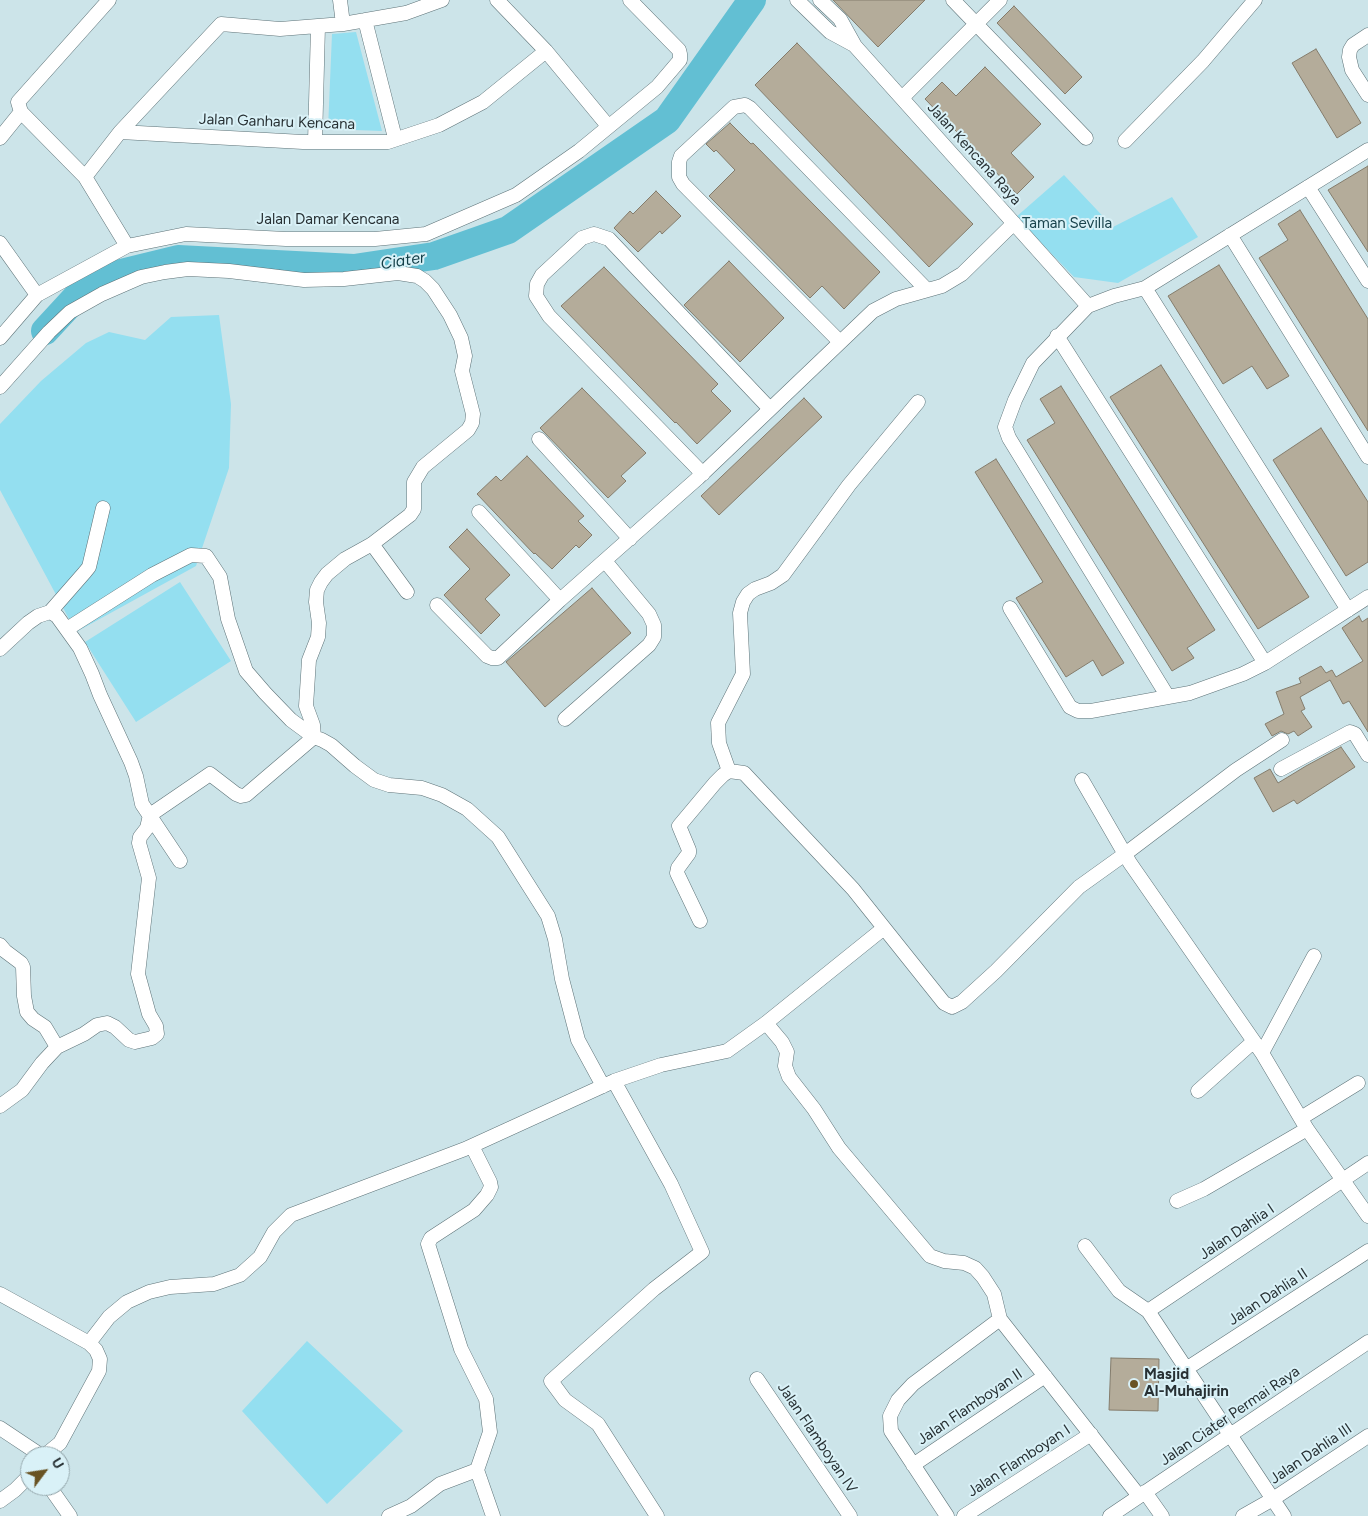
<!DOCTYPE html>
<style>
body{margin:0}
#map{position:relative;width:1368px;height:1516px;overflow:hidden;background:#cce4e9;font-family:Figtree,sans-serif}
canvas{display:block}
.north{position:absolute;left:20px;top:1446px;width:50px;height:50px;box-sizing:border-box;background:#d9f1f7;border:1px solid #92a4a9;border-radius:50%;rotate:59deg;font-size:14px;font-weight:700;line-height:20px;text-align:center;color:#273033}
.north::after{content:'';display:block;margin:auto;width:18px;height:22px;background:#695323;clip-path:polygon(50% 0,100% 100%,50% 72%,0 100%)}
</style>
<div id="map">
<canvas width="1368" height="1516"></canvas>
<div class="north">U</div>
</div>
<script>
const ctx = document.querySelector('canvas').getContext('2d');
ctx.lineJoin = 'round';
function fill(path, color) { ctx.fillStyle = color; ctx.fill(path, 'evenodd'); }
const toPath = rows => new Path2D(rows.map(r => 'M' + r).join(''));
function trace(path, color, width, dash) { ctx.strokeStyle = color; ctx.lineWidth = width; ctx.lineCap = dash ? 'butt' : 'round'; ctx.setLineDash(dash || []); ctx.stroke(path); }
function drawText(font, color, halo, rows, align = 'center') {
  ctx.font = font + ' Figtree,sans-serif'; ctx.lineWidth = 4; ctx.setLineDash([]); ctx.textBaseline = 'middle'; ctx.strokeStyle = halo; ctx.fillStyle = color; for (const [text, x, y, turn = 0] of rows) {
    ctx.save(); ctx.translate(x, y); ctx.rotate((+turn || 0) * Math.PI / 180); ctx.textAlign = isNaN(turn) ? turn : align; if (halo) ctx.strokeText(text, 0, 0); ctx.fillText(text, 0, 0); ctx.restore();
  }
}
fill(toPath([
 [356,32,382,131,328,129,332,34],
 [1064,175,1113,227,1172,197,1198,237,1118,283,1074,277,1016,217],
 [219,315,231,404,229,468,196,566,76,632,0,490,0,424,41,381,86,343,109,332,145,340,171,317],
 [180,582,231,661,136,722,85,642],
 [307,1341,403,1431,327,1504,242,1411]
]), '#94dff0');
trace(toPath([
 [45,331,92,280,178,259,354,268,434,256,508,230,667,120,752,0]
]), '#62bfd3', 28);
const building = toPath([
 [833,0,925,0,878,47,833,0],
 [1014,6,1082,77,1065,94,997,23,1014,6],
 [797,43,973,224,929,267,755,85,797,43],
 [1316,49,1361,123,1337,138,1292,63,1316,49],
 [985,67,1041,124,1011,153,1034,177,1017,194,925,99,942,82,956,96,985,67],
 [730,123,751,144,753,143,880,272,844,309,822,286,810,298,709,196,735,170,716,150,714,152,706,144,730,123],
 [1368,166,1368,252,1328,190,1368,166],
 [656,191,681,216,662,234,660,231,638,252,614,228,630,211,633,214,656,191],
 [1300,210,1368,319,1368,431,1259,258,1288,240,1278,224,1300,210],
 [729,261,784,318,740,362,684,305,729,261],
 [1219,265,1289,376,1267,389,1252,366,1223,384,1168,296,1219,265],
 [604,267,718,384,711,391,731,411,697,444,676,422,675,423,561,306,604,267],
 [1161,365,1309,597,1258,629,1110,397,1161,365],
 [1061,386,1215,630,1187,648,1194,658,1172,671,1027,440,1055,423,1040,399,1061,386],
 [582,388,646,453,621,476,626,481,608,498,540,428,582,388],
 [804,398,822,417,719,515,701,496,804,398],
 [1321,428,1368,502,1368,562,1346,576,1273,460,1321,428],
 [527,456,584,516,578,521,592,535,579,548,576,545,552,569,535,553,534,554,477,494,496,476,501,481,527,456],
 [996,459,1124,663,1102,676,1093,660,1066,677,1016,598,1043,582,975,472,996,459],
 [467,529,510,575,485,599,500,615,481,634,444,595,470,569,449,547,467,529],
 [592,588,631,633,545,707,506,662,592,588],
 [1359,616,1362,622,1368,618,1368,732,1349,701,1343,704,1330,680,1300,697,1305,709,1301,711,1312,727,1298,736,1294,731,1288,734,1281,731,1272,736,1265,724,1284,714,1276,692,1301,683,1299,678,1321,666,1326,673,1332,670,1336,677,1363,661,1342,628,1359,616],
 [1341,747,1355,767,1297,804,1294,800,1273,812,1254,778,1270,769,1278,783,1306,766,1341,747],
 [1111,1358,1159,1359,1158,1411,1109,1410,1111,1358]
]);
fill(building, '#b4ac9a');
trace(building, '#847c6c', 1);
const minor = toPath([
 [340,0,343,24],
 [497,0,546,51,608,126],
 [797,0,830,32,854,45],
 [820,0,840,19,855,46,1088,306],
 [953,0,1086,138],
 [365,20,395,138],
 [1368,35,1353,45,1350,50,1349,57,1352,70,1368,95],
 [902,98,1000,0],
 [21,112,85,177,127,246],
 [120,132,303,142,388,142,439,125,483,102,546,51],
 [0,138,21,112,18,102,109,0],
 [1125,141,1203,61,1255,0],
 [315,142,318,26],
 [85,177,120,132,221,24,280,29,343,24,406,13,442,0],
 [1308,187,1368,281],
 [1230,235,1368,457],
 [0,243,37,295],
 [1145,288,1348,610],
 [1057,336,1265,663],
 [0,338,37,295,127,246,186,234,286,239,375,239,426,234,516,195,579,151,657,87,680,60,680,54,679,50,630,0],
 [840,342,683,184,679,177,679,162,681,156,734,107,745,105,750,108,927,290],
 [0,387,49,332,70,312,102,294,141,277,165,272,188,269,229,271,304,280,344,279,398,273,417,276,425,281,433,289,450,315,461,338,465,356,462,371,473,414,472,423,468,430,423,467,414,482,414,509,410,515,372,544,345,559,327,574,321,582,317,590,316,602,319,623,318,637,309,660,306,706,313,725,314,737,246,795,241,796,236,794,210,774,150,815,147,828,140,837,139,843,149,878,138,974,149,1014,156,1026,157,1034,152,1038,135,1042,129,1040,115,1027,107,1023,97,1025,84,1034,57,1047,42,1063,22,1090,0,1106],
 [539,439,630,539],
 [703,474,549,316,536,296,537,284,542,275,582,238,594,234,609,239,770,409],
 [479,512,560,600],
 [372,544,407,592],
 [437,605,487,656,492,658,498,658,560,600,698,478,873,311,896,299,942,286,962,274,1014,223],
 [1010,608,1070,707,1078,711,1091,711,1190,693,1243,674,1265,663,1368,597],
 [50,612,57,616,80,648,92,674,100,695,131,762,136,776,142,804,180,861],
 [67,629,152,575,191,555,206,556,220,577,228,619,246,671,265,693,291,720,314,737,322,740,331,745,355,766,374,780,389,785,422,788,442,795,467,809,498,837,548,916,555,939,562,979,578,1040,603,1086],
 [0,649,28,623,38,616,50,612,85,572,89,567,103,508],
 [1168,697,1009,438,1005,427,1015,400,1033,363,1088,306,1114,296,1145,288,1368,150],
 [565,719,649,645,654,637,654,625,649,614,605,561],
 [1281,769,1350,732,1355,734,1368,755],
 [729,771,719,743,718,723,743,674,740,613,743,602,748,594,755,589,771,583,783,575,849,485,918,402],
 [1082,780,1130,863,1262,1053,1307,1129,1368,1216],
 [700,921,677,873,678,868,689,853,689,850,679,826,715,783,723,775,729,771,744,773,853,889,944,1003,952,1007,962,1002,996,971,1079,887,1125,854,1236,770,1282,740],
 [0,945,5,951,21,963,23,967,24,996,27,1012,33,1019,45,1027,57,1047],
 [766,1023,782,1042,787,1052,785,1066,789,1077,814,1109,839,1148,930,1256,944,1261,964,1263,975,1268,983,1277,994,1294,1000,1319,1139,1496],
 [1262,1053,1314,956],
 [614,1081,671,1184,702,1252,654,1289,551,1381,565,1400,598,1424,657,1516],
 [1198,1091,1253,1042],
 [1301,1118,1358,1083],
 [472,1146,490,1182,491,1187,487,1195,474,1210,431,1238,428,1244,461,1349,486,1399,490,1432,477,1470,493,1516],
 [1177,1201,1204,1189,1307,1129],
 [1085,1246,1119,1291,1148,1311,1284,1516],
 [0,1294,89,1343,96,1350,100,1359,99,1371,60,1443,44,1456],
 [1148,1311,1368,1163],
 [89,1343,109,1317,127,1302,149,1292,170,1287,214,1284,240,1275,260,1257,274,1232,291,1215,465,1149,614,1081,661,1065,727,1051,766,1023,884,928],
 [1186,1369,1368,1251],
 [757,1379,850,1516],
 [0,1428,42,1456],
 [913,1465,1045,1376],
 [49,1486,70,1516],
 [1145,1492,1162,1516],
 [0,1501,15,1490,30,1475],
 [389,1516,411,1506,440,1484,477,1470],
 [947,1516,891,1431,890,1416,898,1400,913,1384,1000,1319],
 [964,1516,1091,1434],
 [1110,1516,1368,1342],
 [1243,1516,1273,1499,1368,1436]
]);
trace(minor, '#5e7378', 15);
trace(minor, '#fff', 14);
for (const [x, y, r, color] of [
 [1134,1384,5,"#695323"]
]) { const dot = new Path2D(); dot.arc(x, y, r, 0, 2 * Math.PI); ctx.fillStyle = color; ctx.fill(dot); trace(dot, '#d9f1f7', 2); }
drawText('15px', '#273033', '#d9f1f7', [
 ["Jalan Ganharu Kencana",277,122,2],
 ["Jalan Kencana Raya",974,154,48],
 ["Jalan Damar Kencana",328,220],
 ["Jalan Dahlia I",1237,1232,-34],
 ["Jalan Dahlia II",1268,1297,-33],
 ["Jalan Flamboyan II",970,1407,-34],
 ["Jalan Ciater Permai Raya",1230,1416,-34],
 ["Jalan Flamboyan IV",817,1438,56],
 ["Jalan Dahlia III",1311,1454,-34],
 ["Jalan Flamboyan I",1019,1461,-33]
]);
drawText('15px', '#19434c', '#d9f1f7', [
 ["Taman Sevilla",1067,224]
]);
drawText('bold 15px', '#273033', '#d9f1f7', [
 ["Masjid",1144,1375],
 ["Al-Muhajirin",1144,1392]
], 'left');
drawText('italic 16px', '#133e47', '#d9f1f7', [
 ["Ciater",403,261,-9]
]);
</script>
